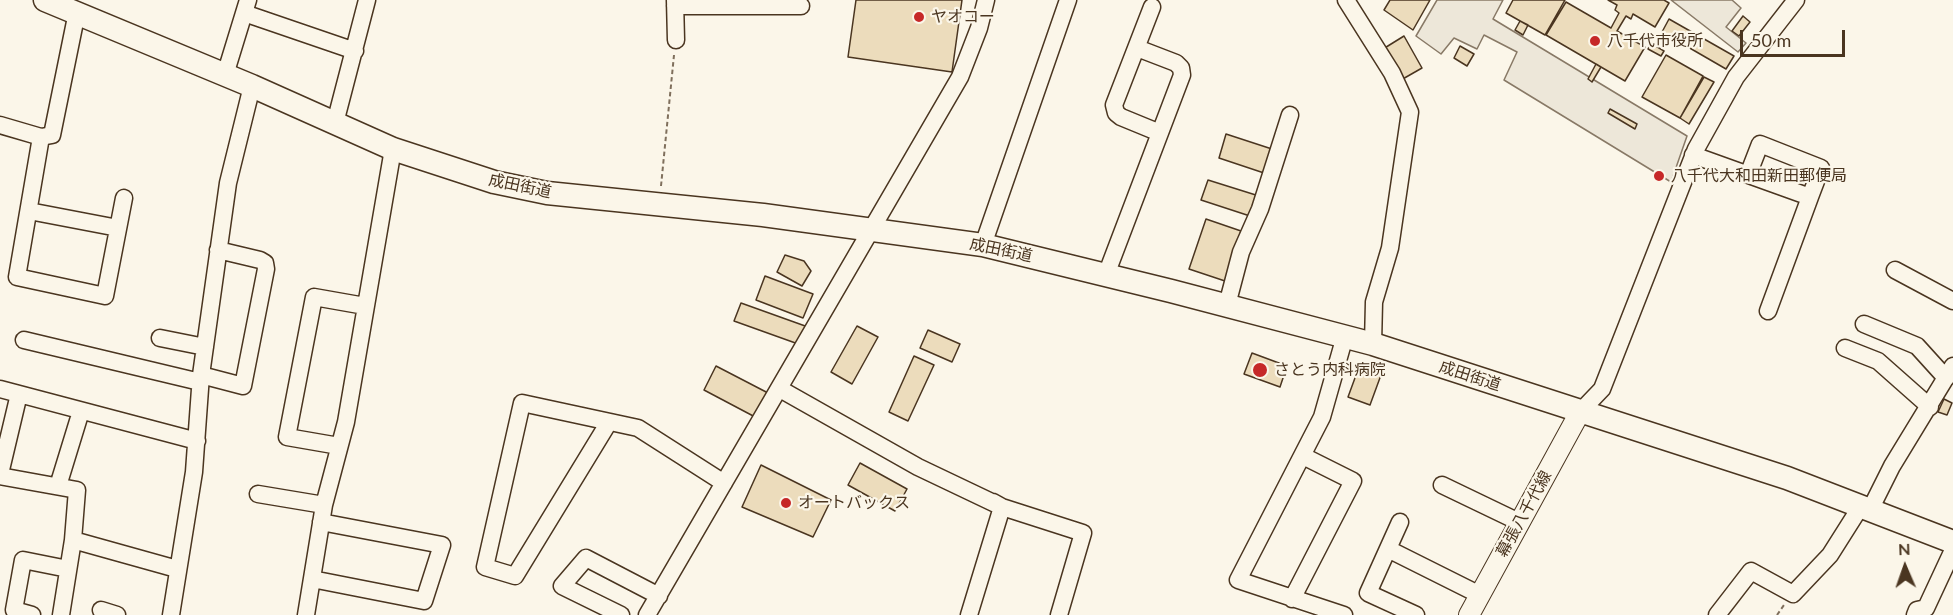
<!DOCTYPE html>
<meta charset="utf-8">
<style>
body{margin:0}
#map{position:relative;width:1953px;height:615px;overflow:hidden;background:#fbf6e9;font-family:Lato,sans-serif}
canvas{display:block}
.north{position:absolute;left:1875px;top:537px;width:60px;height:60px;-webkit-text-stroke:4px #fbf6e9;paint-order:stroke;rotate:358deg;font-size:16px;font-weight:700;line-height:24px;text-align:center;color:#4a3520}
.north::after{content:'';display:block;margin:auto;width:21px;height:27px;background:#4a3520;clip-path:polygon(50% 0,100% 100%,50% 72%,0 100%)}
.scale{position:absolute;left:1740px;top:30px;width:105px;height:27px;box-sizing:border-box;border:3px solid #4a3520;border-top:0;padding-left:8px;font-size:18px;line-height:21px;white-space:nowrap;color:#4a3520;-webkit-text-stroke:4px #fbf6e9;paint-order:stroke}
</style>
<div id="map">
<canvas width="1953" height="615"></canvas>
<div class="north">N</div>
<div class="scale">50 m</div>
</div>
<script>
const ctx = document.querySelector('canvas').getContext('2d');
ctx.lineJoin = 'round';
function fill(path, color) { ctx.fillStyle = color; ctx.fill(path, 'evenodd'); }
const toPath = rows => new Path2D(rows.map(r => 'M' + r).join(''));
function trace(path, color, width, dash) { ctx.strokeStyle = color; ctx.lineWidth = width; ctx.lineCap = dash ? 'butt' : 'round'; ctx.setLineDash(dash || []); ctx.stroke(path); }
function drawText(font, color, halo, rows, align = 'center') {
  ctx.font = font + ' Lato,"Noto Sans JP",sans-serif'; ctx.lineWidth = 4.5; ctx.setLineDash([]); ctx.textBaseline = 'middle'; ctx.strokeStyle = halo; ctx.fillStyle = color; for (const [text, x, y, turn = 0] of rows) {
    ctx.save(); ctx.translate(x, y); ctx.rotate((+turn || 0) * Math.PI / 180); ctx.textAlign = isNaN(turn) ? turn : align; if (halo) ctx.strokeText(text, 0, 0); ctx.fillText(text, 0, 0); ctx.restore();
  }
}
const parking = toPath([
 [1437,0,1503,0,1493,19,1687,136,1671,182,1504,80,1517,52,1484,35,1477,49,1454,38,1441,54,1416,36,1437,0],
 [1671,0,1732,0,1741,8,1726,27,1746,43,1738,52,1671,0]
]);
fill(parking, '#ede7d9');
trace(parking, '#887966', 1.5);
const building = toPath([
 [856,0,962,0,952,72,848,57,856,0],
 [1390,0,1430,0,1413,30,1384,10,1390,0],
 [1513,0,1565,0,1545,35,1506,13,1513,0],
 [1608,0,1664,0,1669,3,1655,27,1633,14,1631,19,1626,16,1617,31,1645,47,1625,81,1546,35,1566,2,1611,28,1619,13,1615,10,1617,5,1608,0],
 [1743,16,1750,22,1739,36,1732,31,1743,16],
 [1669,19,1734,56,1726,69,1662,32,1669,19],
 [1520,21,1528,25,1523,35,1515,30,1520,21],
 [1404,36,1422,68,1401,80,1383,49,1404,36],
 [1651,43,1664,51,1661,56,1648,49,1651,43],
 [1460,46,1474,54,1467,66,1454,58,1460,46],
 [1666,55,1703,76,1680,118,1642,97,1666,55],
 [1596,64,1601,67,1592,82,1588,79,1596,64],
 [1704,77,1714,82,1689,124,1680,118,1704,77],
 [1610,109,1637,124,1635,129,1608,113,1610,109],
 [1226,134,1275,150,1267,174,1219,158,1226,134],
 [1208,180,1259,196,1253,217,1201,200,1208,180],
 [1206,219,1241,231,1225,281,1189,269,1206,219],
 [785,255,804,261,811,271,802,286,777,272,785,255],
 [765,276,813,294,803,318,756,300,765,276],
 [741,303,808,327,801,345,734,321,741,303],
 [857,326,878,337,852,384,831,372,857,326],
 [928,330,960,344,952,362,920,348,928,330],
 [1252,353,1287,366,1280,387,1244,374,1252,353],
 [914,356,934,365,908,421,889,412,914,356],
 [716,366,770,394,757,418,704,390,716,366],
 [1359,367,1381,375,1370,405,1348,397,1359,367],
 [1944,399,1952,403,1947,415,1938,412,1944,399],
 [860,463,907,489,895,511,848,485,860,463],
 [761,465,831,500,813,537,742,507,761,465]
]);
fill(building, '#ecdcbc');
trace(building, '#4a3520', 1.5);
const minor = toPath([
 [675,0,676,40],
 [1346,0,1392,73,1410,112,1390,248,1374,302,1373,344],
 [675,6,801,6],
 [1152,7,1114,105,1116,113,1121,117,1160,133],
 [244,13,355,51],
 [225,75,248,0],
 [335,123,367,0],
 [0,125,41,137,52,135,77,12],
 [41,137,17,277,105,296,124,198],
 [1693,155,1810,197,1768,311],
 [1748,175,1760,144,1821,168,1810,197],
 [29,211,118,228],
 [983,245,1068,0],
 [1895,270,1953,301],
 [1106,275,1182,75,1181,68,1176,63,1137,48],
 [1227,305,1241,252,1260,209,1290,115],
 [1864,324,1917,346,1946,378],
 [160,338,205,347],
 [24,340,200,382],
 [1845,348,1878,361,1930,407],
 [201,375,243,386,266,269,265,263,260,260,218,250],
 [0,389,197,441],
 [780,389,918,467,1002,507,1083,533,1059,615],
 [1580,412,1602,389,1696,149,1736,77,1796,0],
 [609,422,515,576,485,567,522,403,638,428,724,483],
 [339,446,287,437,314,297,365,306],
 [0,474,19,394],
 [0,476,77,490,73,540,61,615],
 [1442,485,1519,522],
 [58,486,81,411],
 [258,494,324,505],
 [1870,510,1892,466,1953,366],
 [1400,522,1368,593,1416,615],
 [73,540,177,569],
 [1388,549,1480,595],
 [312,579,424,601,442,545,321,522],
 [1292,599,1353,481,1303,456],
 [101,610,117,615],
 [32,615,14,610,23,560,68,569],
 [171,615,194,472,201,375,228,183,252,86],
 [306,615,324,505,346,422,393,149],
 [621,615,562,586,586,558,659,596],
 [647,615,960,77,979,28,986,0],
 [969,615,1002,507,993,502],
 [1344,615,1238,580,1322,417,1345,336],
 [1717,615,1751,571,1793,594,1830,555,1861,506],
 [1915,615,1917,610,1926,608,1953,550]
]);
const major = toPath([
 [1469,615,1580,412]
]);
const highway = toPath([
 [45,0,252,86,393,149,494,182,547,193,763,215,983,245,1171,291,1373,344,1787,478,1953,542]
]);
trace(minor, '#4a3520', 19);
trace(major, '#4a3520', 22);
trace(highway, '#4a3520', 25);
trace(toPath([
 [661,186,674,55],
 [1777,615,1784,605]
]), '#7f6f5c', 2, [4.5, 3]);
trace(minor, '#fbf6e9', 16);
trace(major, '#fbf6e9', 20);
trace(highway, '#fbf6e9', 22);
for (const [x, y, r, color] of [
 [919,17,6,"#c62828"],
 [1595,41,6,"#c62828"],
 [1659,176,6,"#c62828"],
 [1260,370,8,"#c62828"],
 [786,503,6,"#c62828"]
]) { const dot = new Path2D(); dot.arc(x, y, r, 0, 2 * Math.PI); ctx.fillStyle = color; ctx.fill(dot); trace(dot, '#fbf6e9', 2); }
drawText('16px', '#4a3520', '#fbf6e9', [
 ["ヤオコー",931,17],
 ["八千代市役所",1607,41],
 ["八千代大和田新田郵便局",1671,176],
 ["さとう内科病院",1274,370],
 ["オートバックス",798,503]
], 'left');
drawText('16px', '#4a3520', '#fbf6e9', [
 ["成田街道",520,186,12],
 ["成田街道",1001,250,12],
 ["成田街道",1470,376,18],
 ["幕張八千代線",1524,514,-61]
]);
</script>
